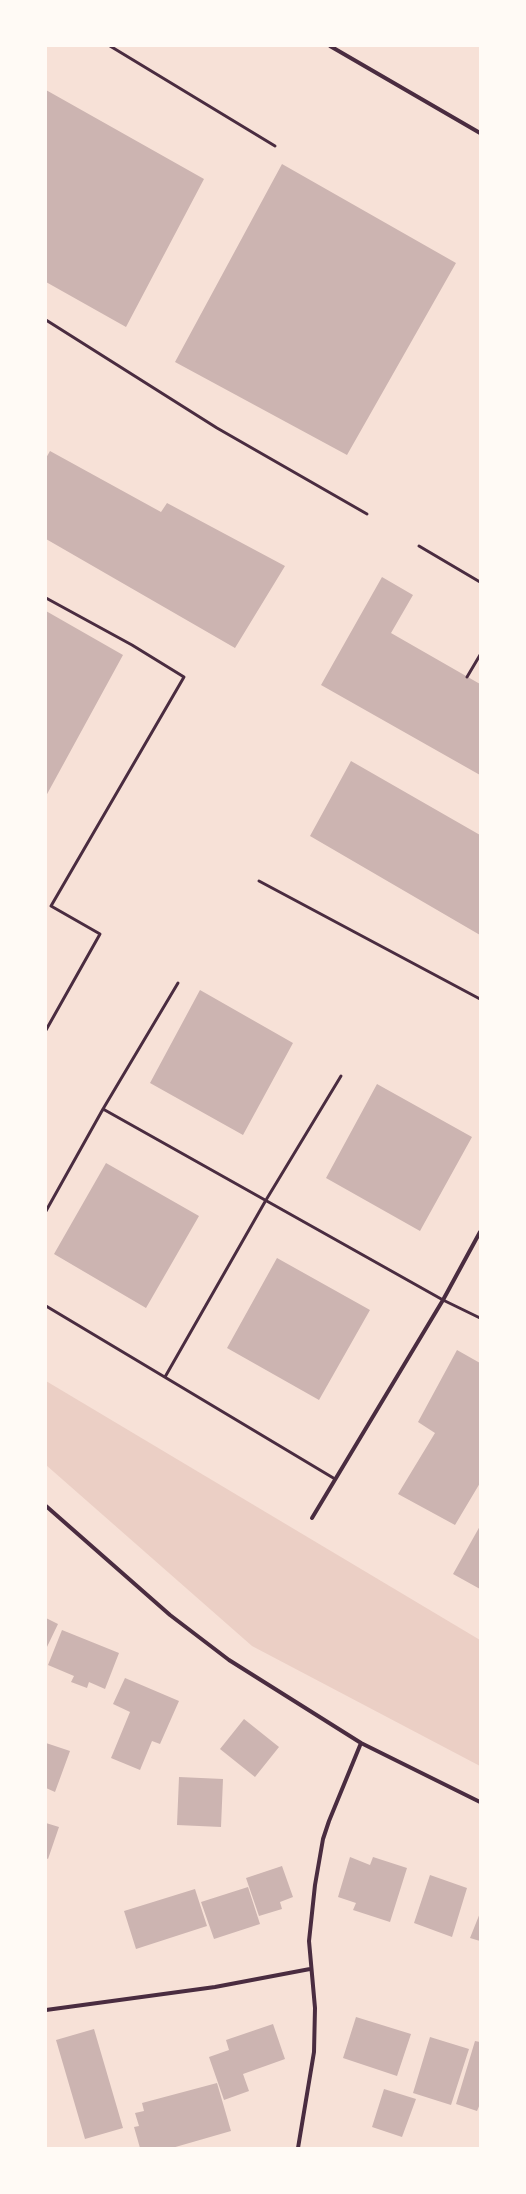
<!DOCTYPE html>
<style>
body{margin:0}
#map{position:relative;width:526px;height:2194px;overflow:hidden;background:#f7e1d7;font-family:"Archivo Narrow",sans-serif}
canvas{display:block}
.frame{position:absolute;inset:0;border:47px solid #fffaf5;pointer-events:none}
</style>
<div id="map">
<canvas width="526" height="2194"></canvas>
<div class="frame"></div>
</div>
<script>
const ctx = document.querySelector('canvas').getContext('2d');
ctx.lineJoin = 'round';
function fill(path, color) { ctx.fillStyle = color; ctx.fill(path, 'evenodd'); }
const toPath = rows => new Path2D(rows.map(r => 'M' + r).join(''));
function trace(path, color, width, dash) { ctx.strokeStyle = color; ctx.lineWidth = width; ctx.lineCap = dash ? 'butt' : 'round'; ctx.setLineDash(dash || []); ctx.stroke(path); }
fill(toPath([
 [46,1381,480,1640,480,1766,252,1646,46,1465]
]), '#ebcfc5');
fill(toPath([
 [46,90,204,179,126,327,46,282],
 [282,164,456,263,347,455,175,362],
 [50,451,161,512,167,503,285,566,235,648,46,539,46,458],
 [382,577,413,595,391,633,480,684,480,775,321,685],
 [46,611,123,655,46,796],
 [351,761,480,835,480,935,310,836],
 [200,990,293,1043,243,1135,150,1083],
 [377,1084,472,1137,420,1231,326,1178],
 [106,1163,199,1216,146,1308,54,1254],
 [277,1258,370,1310,319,1400,227,1348],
 [457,1350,480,1363,480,1483,455,1525,398,1494,435,1433,418,1422],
 [480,1526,480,1589,453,1574],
 [46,1618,58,1624,46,1649],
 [62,1630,119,1653,105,1689,89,1682,87,1688,71,1682,74,1676,48,1665],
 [125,1678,179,1701,160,1744,152,1741,140,1770,111,1758,130,1712,113,1704],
 [244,1719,279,1747,255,1777,220,1749],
 [46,1743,70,1751,55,1792,46,1788],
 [179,1777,223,1779,221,1827,177,1825],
 [46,1823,59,1827,48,1859,46,1858],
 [350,1857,370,1865,373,1857,407,1868,390,1922,353,1910,356,1903,338,1897],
 [282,1866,293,1897,280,1902,282,1909,259,1916,246,1878],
 [430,1875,467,1888,452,1937,414,1923],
 [248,1887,260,1924,214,1939,201,1902],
 [195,1889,207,1926,136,1949,124,1911],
 [480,1913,480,1941,470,1938],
 [356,2017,411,2034,397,2076,343,2058],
 [273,2024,285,2059,243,2074,249,2091,224,2100,209,2057,229,2050,226,2040],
 [94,2029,123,2128,85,2139,56,2040],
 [430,2037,469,2049,451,2105,413,2093],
 [475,2041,480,2042,480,2104,477,2111,456,2104],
 [217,2083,231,2131,172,2148,140,2148,134,2127,139,2126,135,2113,144,2111,142,2103],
 [384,2089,416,2099,402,2137,372,2127]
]), '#ccb4b1');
trace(toPath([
 [110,46,275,146],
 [46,320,217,428,367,514],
 [419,546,480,582],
 [46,598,132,645,184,677,51,906,100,934,46,1030],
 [467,677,480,655],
 [259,881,480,999],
 [103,1109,178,983],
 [46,1211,103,1109,443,1300,480,1318],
 [46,1306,335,1479],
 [165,1377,266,1200,341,1076]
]), '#4a2c40', 3);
trace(toPath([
 [330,46,480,133],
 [46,1506,170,1615,229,1660,361,1743,480,1802],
 [312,1518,443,1300,480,1232],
 [46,2010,215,1987,310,1969],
 [298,2148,314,2052,315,2008,309,1941,315,1885,323,1839,329,1821,361,1743]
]), '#4a2c40', 4);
</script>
